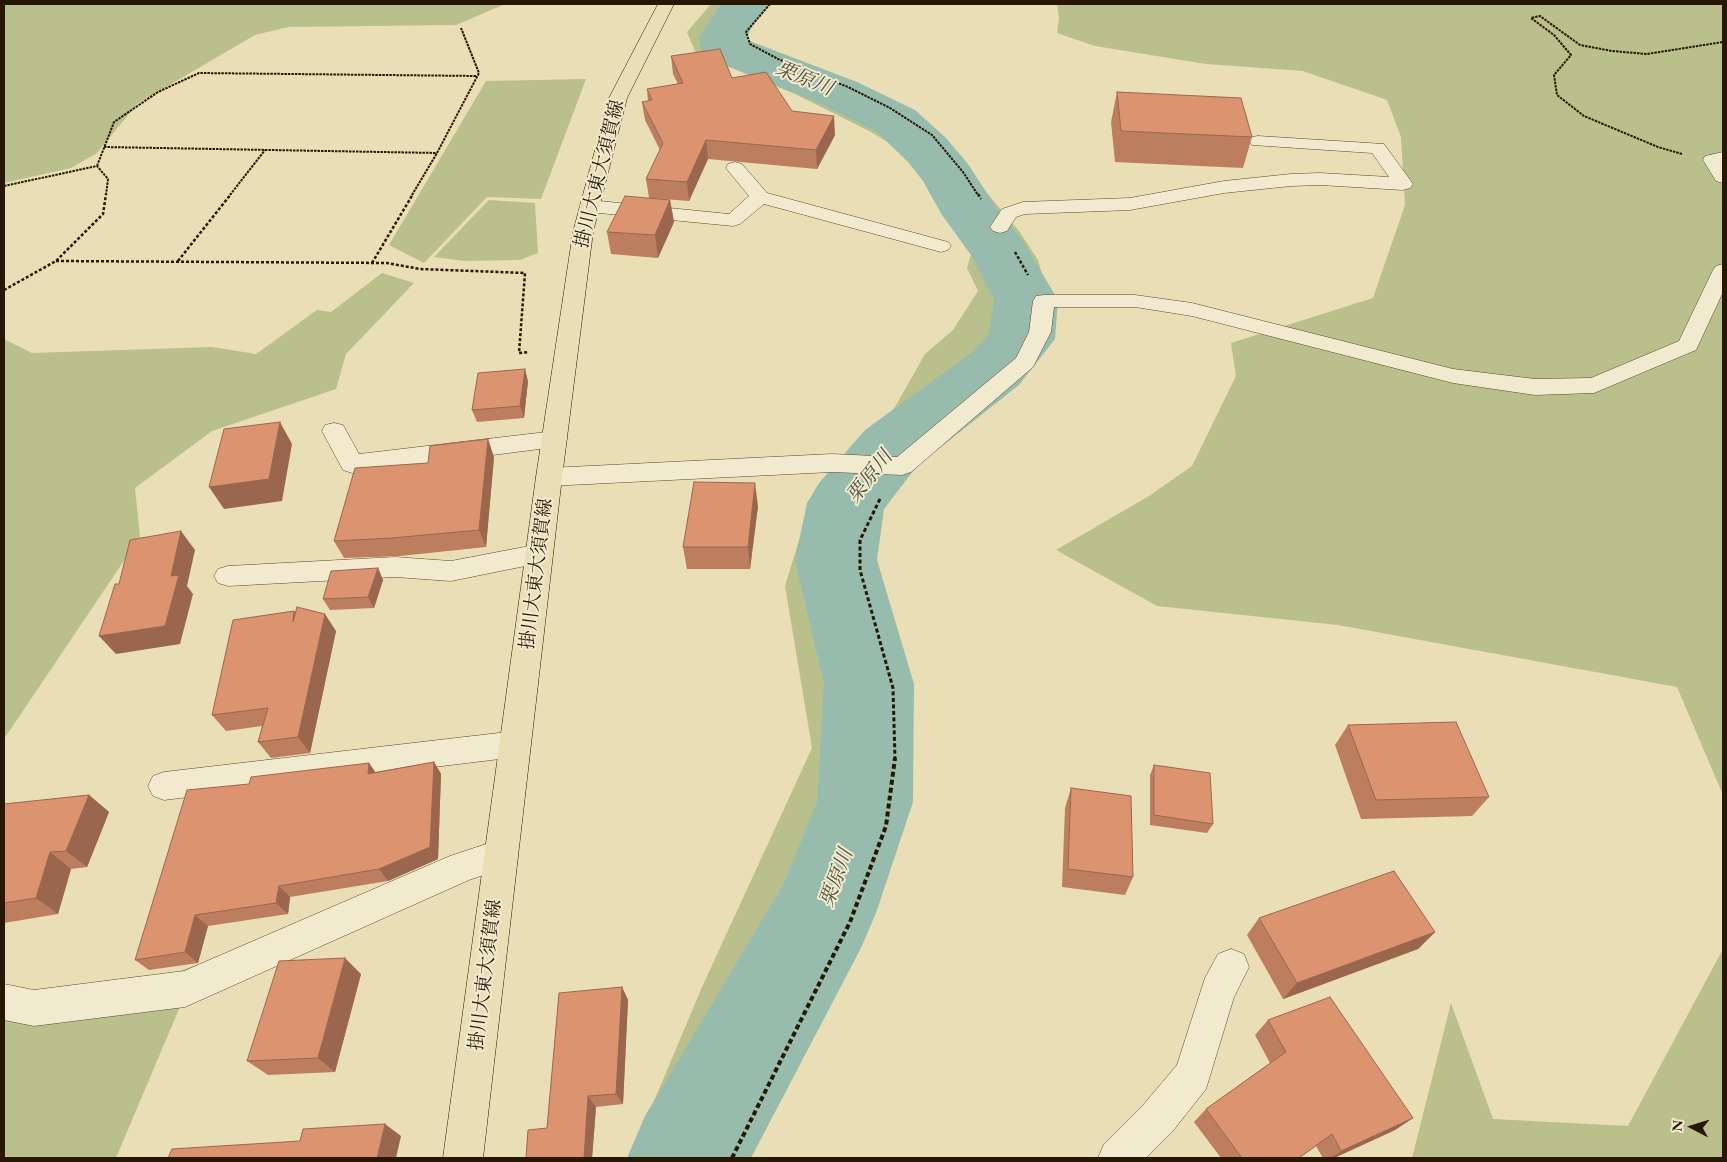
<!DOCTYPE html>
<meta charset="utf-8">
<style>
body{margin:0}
#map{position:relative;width:1727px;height:1162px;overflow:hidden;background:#e9deb5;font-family:"EB Garamond",serif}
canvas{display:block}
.frame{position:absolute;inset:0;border:5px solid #281700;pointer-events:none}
.north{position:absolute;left:1667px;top:1102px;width:50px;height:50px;-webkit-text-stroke:4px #f1eacf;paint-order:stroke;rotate:275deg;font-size:14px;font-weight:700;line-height:20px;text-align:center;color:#281700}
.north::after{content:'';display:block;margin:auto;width:18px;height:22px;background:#281700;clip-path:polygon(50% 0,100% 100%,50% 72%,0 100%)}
</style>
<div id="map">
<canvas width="1727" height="1162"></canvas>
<div class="frame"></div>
<div class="north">N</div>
</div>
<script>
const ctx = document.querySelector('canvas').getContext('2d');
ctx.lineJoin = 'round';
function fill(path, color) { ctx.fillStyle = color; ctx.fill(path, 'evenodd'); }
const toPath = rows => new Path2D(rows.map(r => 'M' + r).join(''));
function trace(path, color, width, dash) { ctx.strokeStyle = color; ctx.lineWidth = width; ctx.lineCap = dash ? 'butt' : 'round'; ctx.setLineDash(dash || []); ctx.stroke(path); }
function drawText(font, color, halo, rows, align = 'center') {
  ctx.font = font + ' "EB Garamond","Noto Serif JP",serif'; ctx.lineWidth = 4; ctx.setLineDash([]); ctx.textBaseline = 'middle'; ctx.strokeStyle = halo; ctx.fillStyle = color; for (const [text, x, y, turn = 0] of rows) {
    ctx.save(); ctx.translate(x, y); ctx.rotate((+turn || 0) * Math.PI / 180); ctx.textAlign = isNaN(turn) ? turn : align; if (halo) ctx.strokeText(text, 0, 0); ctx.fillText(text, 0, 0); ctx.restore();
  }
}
fill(toPath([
 [4,4,505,4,456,25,288,27,255,35,137,104,97,153,71,168,4,183],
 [711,4,766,4,741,34,747,47,788,67,869,98,933,141,987,193,1019,231,1038,260,1049,299,1030,353,947,429,901,453,866,447,895,407,925,354,953,330,978,291,967,268,974,244,931,179,906,153,869,131,795,94,722,64,698,58,687,32],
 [1057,4,1723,4,1723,795,1677,687,1338,625,1157,606,1056,550,1149,496,1192,466,1236,376,1231,343,1373,298,1405,205,1401,137,1387,100,1303,71,1206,64,1095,46,1057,33,1059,18],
 [586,79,541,199,487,197,424,263,389,245,486,81],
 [489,200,535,203,538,253,520,260,464,261,434,257],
 [382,273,414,283,346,354,336,389,212,431,135,488,140,537,4,739,4,339,32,353,212,347,256,354,317,310,331,312],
 [849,474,883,481,860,552,875,624,893,688,890,755,879,846,813,999,731,1158,630,1158,702,987,812,748,785,586,800,537],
 [1723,949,1723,1158,1412,1158,1451,1003,1493,1119,1628,1126],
 [198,964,116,1158,4,1158,4,990,57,1021]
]), '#bac08b');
fill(toPath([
 [721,4,770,4,754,23,747,37,747,40,857,82,915,110,946,138,968,164,996,207,1023,241,1058,300,1055,339,1019,385,917,466,884,509,877,560,914,684,913,802,876,913,861,948,751,1158,627,1158,645,1116,784,883,817,802,824,684,795,560,807,503,819,483,865,430,971,353,989,334,994,300,971,255,942,215,923,181,908,162,877,132,821,104,708,58,701,48,699,37,721,4]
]), '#97bcae');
const minor = toPath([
 [1258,136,1384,144,1413,184,1410,188,1403,190,1320,185,1291,186,1224,193,1130,210,1025,214,1016,217,1007,231,1000,233,993,231,990,227,1002,209,1023,202,1130,198,1224,181,1291,174,1320,173,1389,177,1372,153,1252,145,1249,141,1252,137,1258,136],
 [1723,152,1723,183,1716,181,1703,160,1705,156,1723,152],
 [735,162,742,164,767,193,948,242,951,246,948,250,941,252,764,204,740,224,733,226,589,212,582,210,579,206,582,202,589,200,729,214,749,196,726,168,728,164,735,162],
 [1723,264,1723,292,1696,350,1594,393,1535,395,1453,383,1192,316,1135,307,1054,307,1051,332,1033,367,911,472,902,475,832,472,549,486,540,483,536,477,540,471,549,468,832,454,897,457,1016,358,1029,332,1033,301,1036,296,1044,295,1135,295,1192,303,1453,369,1535,379,1591,378,1679,341,1713,270,1716,266,1723,264],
 [334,423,343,425,359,454,555,431,564,433,567,439,564,445,555,447,352,473,343,470,322,431,325,425,334,423],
 [540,544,550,547,553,554,550,561,451,581,395,577,228,586,218,583,214,576,218,569,228,566,395,557,451,561,540,544],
 [516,731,527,735,531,744,527,753,516,757,164,800,153,796,148,786,153,776,164,772,516,731],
 [501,839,513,843,518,854,513,865,469,880,185,1007,34,1026,4,1020,4,984,34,990,184,971,450,856,501,839],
 [1231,949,1244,954,1249,967,1234,997,1206,1089,1172,1132,1146,1158,1098,1158,1104,1144,1144,1104,1177,1065,1205,978,1218,954,1231,949]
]);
const major = toPath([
 [658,4,674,4,627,98,593,232,562,477,483,1158,443,1158,536,477,573,232,609,98,658,4]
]);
trace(minor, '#58492d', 1);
trace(major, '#281700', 1);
trace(toPath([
 [770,4,746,32,750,44,778,59,848,87,890,108,932,135,963,172,978,195],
 [104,147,437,153],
 [1682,154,1658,147,1584,116,1557,95,1554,75,1571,55,1554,35,1531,18,1540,16,1580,45,1612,51,1647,54,1723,42],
 [97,166,114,122,158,92,199,73,477,76],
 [4,186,97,166,108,179,106,195],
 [230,195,265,150],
 [412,195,437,153,479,73,461,28]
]), '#281700', 2, [2.5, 1]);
trace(toPath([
 [978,194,981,199],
 [1015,252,1028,275],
 [56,261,387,263,420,269,525,273,519,353,529,352],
 [178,261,231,194],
 [372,263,413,194],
 [4,290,56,261,103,214,106,194]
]), '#281700', 2.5, [3, 2]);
trace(toPath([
 [880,499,860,540,860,570,893,688,895,759]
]), '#281700', 3, [4, 2.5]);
trace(toPath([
 [732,1158,850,922,886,826,895,758]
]), '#281700', 4, [5, 3]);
fill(minor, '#f1eacf');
fill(major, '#e9deb5');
fill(toPath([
 [671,56,732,78,835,135,817,169,708,159,689,201,650,198,670,200,674,222,658,258,611,254,607,232,649,198,646,179,660,150,645,120,642,102,648,101,647,89,678,84,673,74],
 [1117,92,1252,137,1243,168,1115,162,1111,122],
 [528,381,524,418,477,422,472,410],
 [494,457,486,547,400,556,344,558,334,541,428,463],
 [758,506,750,569,687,569,683,547],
 [378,568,383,580,374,608,330,610,323,599],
 [294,611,295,612,336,631,310,753,271,758,258,742,262,726,226,731,212,715],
 [1348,725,1489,797,1472,816,1361,819,1335,745],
 [434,762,441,774,438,859,388,881,290,897,288,914,208,926,198,963,149,970,135,960,249,784,369,763,375,772],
 [1154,765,1213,824,1207,833,1150,825,1150,775],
 [1071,788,1133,877,1125,895,1062,887,1065,808],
 [89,795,109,812,87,867,71,869,58,914,4,923,4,805],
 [1259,918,1435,932,1418,949,1283,999,1247,935],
 [361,974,335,1072,268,1075,247,1061],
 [622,987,628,1000,623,1104,596,1107,592,1158,526,1158,547,1128],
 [1268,1020,1413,1118,1395,1130,1334,1158,1323,1158,1316,1146,1299,1158,1221,1158,1194,1122,1206,1109,1270,1063,1255,1035]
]), '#bd7e60');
fill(toPath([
 [834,116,835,135,817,169,816,150],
 [706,140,708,159,689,201,687,182],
 [670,200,674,222,658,258,655,235],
 [525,369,528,381,524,418,520,406],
 [280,422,292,444,282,501,224,509,209,487],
 [488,439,494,457,486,547,479,530],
 [755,483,758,506,750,569,748,547],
 [181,531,195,550,187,586,193,594,180,644,116,654,99,636],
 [378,568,383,580,374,608,368,597],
 [325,614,336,631,310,753,298,737],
 [434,762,441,774,438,859,388,881,379,869],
 [369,763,378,776,368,774],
 [89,795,109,812,87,867,66,851],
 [50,852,71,869,58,914,36,898],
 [279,886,290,897,288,914,276,903],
 [195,915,208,926,198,963,185,952],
 [1435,932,1418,949,1283,999,1297,983],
 [345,958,361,974,335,1072,318,1058],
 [622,987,628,1000,623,1104,616,1094],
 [588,1096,596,1107,592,1158,584,1158],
 [1413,1118,1395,1130,1334,1158,1331,1158,1341,1151],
 [385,1124,401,1136,396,1158,377,1158]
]), '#9a674e');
const building = toPath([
 [720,49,732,78,766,72,792,111,834,116,816,150,706,140,687,182,646,179,663,143,642,102,652,100,647,89,683,83,671,56,720,49],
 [1117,92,1241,98,1252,137,1121,131,1117,92],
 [625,196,670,200,655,235,607,232,625,196],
 [525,369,520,406,472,410,478,373,525,369],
 [280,422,269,479,209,487,224,429,280,422],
 [488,439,479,530,392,538,334,541,355,468,428,463,430,446,488,439],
 [694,482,755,483,748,547,683,547,694,482],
 [181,531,171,576,179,575,165,626,99,636,115,584,119,584,130,540,181,531],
 [378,568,368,597,323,599,331,571,378,568],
 [297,607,325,614,298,737,258,742,268,708,212,715,233,620,294,611,293,622,297,607],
 [1456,722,1489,797,1376,800,1348,725,1456,722],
 [434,762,430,847,379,869,279,886,276,903,195,915,185,952,135,960,187,790,249,784,251,777,369,763,368,774,434,762],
 [1154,765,1210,773,1213,824,1154,815,1154,765],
 [1071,788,1131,796,1133,877,1068,869,1071,788],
 [89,795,66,851,50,852,36,898,4,903,4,804,89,795],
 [1394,871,1435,932,1297,983,1259,918,1394,871],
 [345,958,318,1058,247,1061,279,961,345,958],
 [622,987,616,1094,588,1096,584,1158,526,1158,528,1130,547,1128,559,993,622,987],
 [1330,997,1413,1118,1341,1151,1332,1134,1299,1158,1242,1158,1206,1109,1286,1052,1268,1020,1330,997],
 [385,1124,377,1158,168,1158,172,1149,300,1141,303,1129,385,1124]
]);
fill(building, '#dc9370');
trace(building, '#9a674e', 1);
drawText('19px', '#281700', '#f1eacf', [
 ["掛川大東大須賀線",600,174,-76],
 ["掛川大東大須賀線",537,574,-83],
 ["掛川大東大須賀線",486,975,-83]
]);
drawText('italic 20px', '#4f513d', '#f1eacf', [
 ["栗原川",804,79,22],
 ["栗原川",870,477,-52],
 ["栗原川",837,878,-70]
]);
</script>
